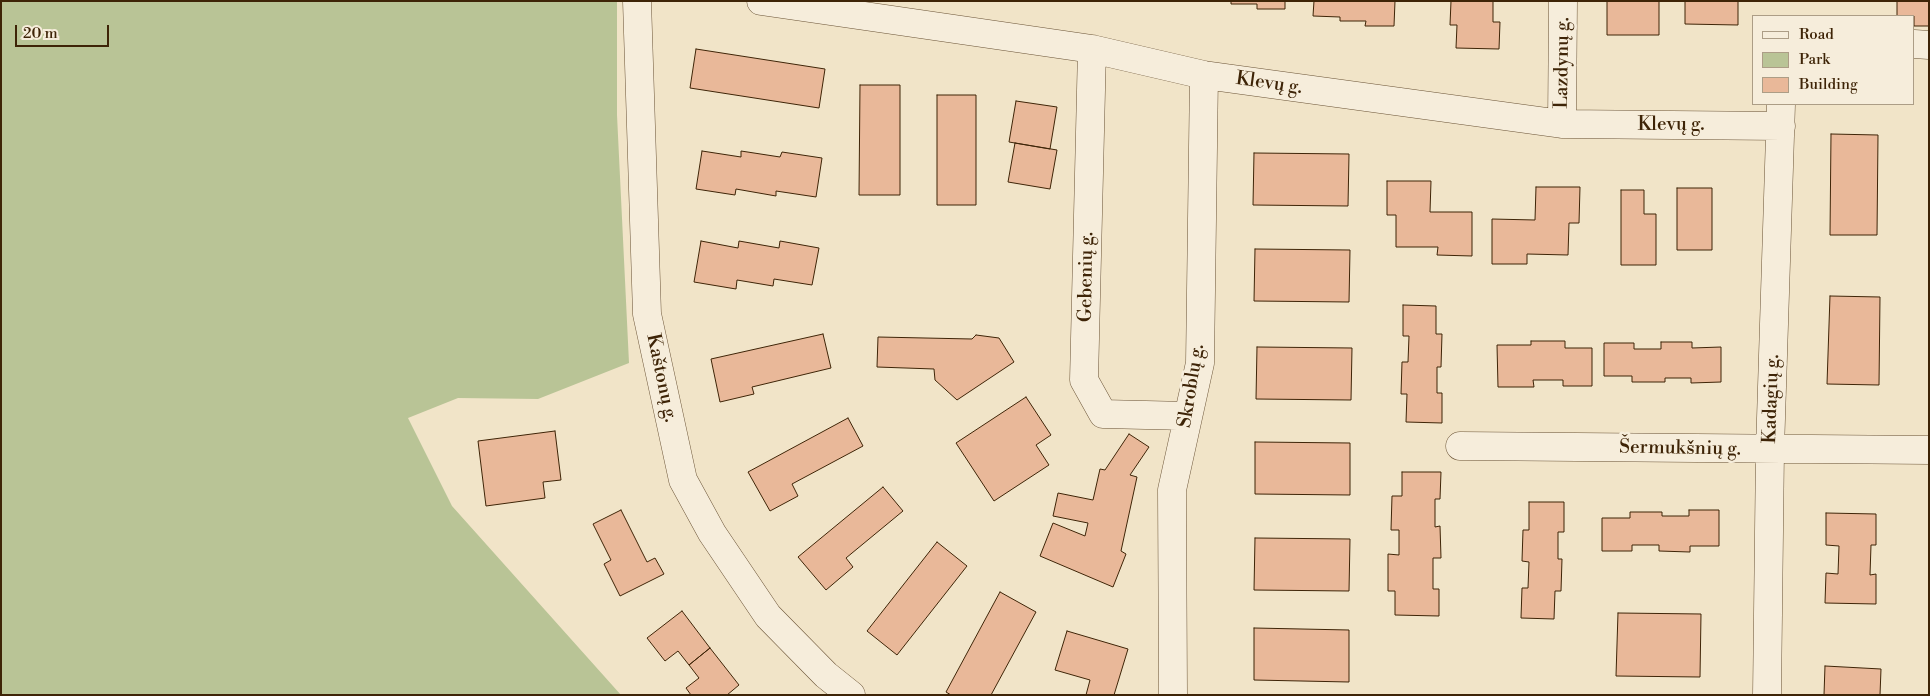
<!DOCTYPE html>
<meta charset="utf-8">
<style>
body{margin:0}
#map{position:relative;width:1930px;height:696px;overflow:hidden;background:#f1e4c8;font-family:"Libre Bodoni",serif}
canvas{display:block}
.frame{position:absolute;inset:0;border:2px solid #3e2407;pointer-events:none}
.legend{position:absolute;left:1752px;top:15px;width:162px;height:90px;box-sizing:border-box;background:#f6eddb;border:1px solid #ac9d86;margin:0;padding:6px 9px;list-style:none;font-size:15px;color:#3e2407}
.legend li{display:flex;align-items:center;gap:10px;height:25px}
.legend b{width:25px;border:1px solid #ac9d86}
.scale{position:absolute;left:15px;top:25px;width:94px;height:22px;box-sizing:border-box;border:2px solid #3e2407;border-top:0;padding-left:6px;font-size:15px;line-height:18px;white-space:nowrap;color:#3e2407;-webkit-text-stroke:4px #f6eddb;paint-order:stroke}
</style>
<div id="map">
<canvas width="1930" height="696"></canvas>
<div class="frame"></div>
<ul class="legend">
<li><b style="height:6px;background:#f6eddb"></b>Road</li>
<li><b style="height:14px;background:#b9c496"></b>Park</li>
<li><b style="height:14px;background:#e9b899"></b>Building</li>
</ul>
<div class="scale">20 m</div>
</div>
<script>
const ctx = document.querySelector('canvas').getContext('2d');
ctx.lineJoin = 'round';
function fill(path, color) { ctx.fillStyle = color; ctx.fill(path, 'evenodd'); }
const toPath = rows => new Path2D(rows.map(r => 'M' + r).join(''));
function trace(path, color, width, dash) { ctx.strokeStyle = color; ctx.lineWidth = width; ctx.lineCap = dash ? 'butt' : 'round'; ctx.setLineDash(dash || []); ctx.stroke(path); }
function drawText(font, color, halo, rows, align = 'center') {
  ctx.font = font + ' "Libre Bodoni",serif'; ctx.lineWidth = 5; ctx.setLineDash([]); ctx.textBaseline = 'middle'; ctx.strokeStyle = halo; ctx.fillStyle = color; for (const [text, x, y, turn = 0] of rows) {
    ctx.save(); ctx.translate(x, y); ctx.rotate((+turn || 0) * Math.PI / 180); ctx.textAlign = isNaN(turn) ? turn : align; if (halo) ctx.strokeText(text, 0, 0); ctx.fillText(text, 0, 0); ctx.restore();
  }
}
fill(toPath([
 [1,1,617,1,617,115,629,363,538,399,458,398,408,418,452,506,621,695,1,695]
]), '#b9c496');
const building = toPath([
 [1231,1,1285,1,1285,9,1257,9,1257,4,1231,4,1231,1],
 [1314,1,1395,1,1394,26,1365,26,1366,21,1340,21,1340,17,1313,16,1314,1],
 [1451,1,1493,1,1493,22,1500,22,1499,49,1456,48,1457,25,1450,25,1451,1],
 [1607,1,1659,1,1659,35,1607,35,1607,1],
 [1685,1,1738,1,1738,25,1685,24,1685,1],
 [1897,1,1929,1,1929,26,1914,26,1914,16,1897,16,1897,1],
 [696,49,825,69,819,108,690,88,696,49],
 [860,85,900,85,900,195,859,195,860,85],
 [937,95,976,95,976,205,937,205,937,95],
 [1016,101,1057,107,1050,149,1009,142,1016,101],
 [1831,134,1878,135,1877,235,1830,235,1831,134],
 [1015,143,1057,150,1050,189,1008,182,1015,143],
 [702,151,741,157,741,151,780,157,782,152,822,158,816,197,776,191,776,196,736,189,735,195,696,189,702,151],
 [1254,153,1349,154,1348,206,1253,205,1254,153],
 [1387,181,1431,181,1430,212,1472,212,1472,256,1437,255,1438,247,1396,247,1396,215,1387,215,1387,181],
 [1536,187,1580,187,1579,223,1569,223,1568,255,1527,254,1527,264,1492,264,1492,219,1535,220,1536,187],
 [1677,188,1712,188,1712,250,1677,250,1677,188],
 [1621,190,1644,190,1644,214,1656,214,1656,265,1621,265,1621,190],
 [701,241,738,248,739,241,779,248,780,241,819,248,812,285,774,279,773,286,737,280,736,289,694,282,701,241],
 [1255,249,1350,250,1349,302,1254,301,1255,249],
 [1830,296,1880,297,1879,385,1827,384,1830,296],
 [1403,305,1436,306,1436,334,1442,334,1441,367,1437,367,1437,393,1442,393,1442,423,1406,422,1407,394,1401,394,1402,362,1408,362,1409,336,1403,336,1403,305],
 [823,334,831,368,752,387,754,394,720,402,711,359,823,334],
 [976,335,999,338,1014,362,957,400,935,380,934,369,877,367,878,337,972,339,976,335],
 [1531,341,1565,341,1565,348,1592,348,1592,386,1563,386,1563,380,1533,380,1534,387,1498,387,1497,345,1531,345,1531,341],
 [1661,342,1692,342,1692,348,1721,347,1721,382,1691,383,1691,378,1665,378,1665,382,1632,382,1632,376,1604,376,1604,343,1634,343,1634,349,1661,349,1661,342],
 [1257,347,1352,348,1351,400,1256,399,1257,347],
 [1026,397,1051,435,1036,445,1049,465,994,501,956,443,1026,397],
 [848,418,863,446,792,484,798,496,770,511,748,472,848,418],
 [555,431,561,480,543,482,545,498,486,506,478,441,555,431],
 [1129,434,1149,447,1130,475,1137,477,1121,551,1126,554,1113,587,1040,556,1053,523,1085,536,1088,523,1053,516,1058,493,1093,500,1100,469,1105,470,1129,434],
 [1255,442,1350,443,1350,495,1255,494,1255,442],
 [1402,472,1441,472,1440,499,1435,499,1435,527,1440,526,1441,558,1433,558,1433,589,1439,589,1439,616,1395,615,1395,591,1388,591,1388,554,1399,555,1399,530,1391,530,1392,496,1402,496,1402,472],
 [883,487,903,511,846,558,853,567,826,590,798,557,883,487],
 [1529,502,1564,502,1564,532,1558,532,1558,559,1562,559,1561,591,1555,591,1554,619,1521,618,1522,588,1528,588,1529,562,1522,561,1523,530,1529,530,1529,502],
 [621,510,647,562,655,558,664,574,620,596,604,564,611,560,593,524,621,510],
 [1689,510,1719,510,1719,546,1690,546,1690,552,1659,551,1659,545,1632,545,1632,551,1602,551,1602,518,1630,518,1630,512,1662,512,1662,516,1689,516,1689,510],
 [1826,513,1876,514,1876,545,1871,545,1870,575,1876,574,1876,604,1825,603,1826,573,1838,574,1839,546,1826,545,1826,513],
 [1255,538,1350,539,1349,591,1254,590,1255,538],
 [937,542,967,566,897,655,867,631,937,542],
 [1000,592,1036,612,991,695,951,695,946,692,1000,592],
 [682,611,710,648,689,665,678,651,665,661,647,638,682,611],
 [1618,613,1701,614,1700,677,1616,676,1618,613],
 [1254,628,1349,630,1349,682,1254,680,1254,628],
 [1067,631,1128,649,1114,695,1086,695,1090,680,1055,670,1067,631],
 [710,648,739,685,727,695,691,695,686,688,699,678,689,665,710,648],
 [1825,666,1881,669,1880,695,1824,695,1825,666]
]);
fill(building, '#e9b899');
trace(building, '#3e2407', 1);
const minor = toPath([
 [637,1,647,314,683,480,712,533,768,616,826,675,851,695],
 [761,1,1092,49,1204,75,1562,124,1781,126],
 [1914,44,1929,45],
 [1092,49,1084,380,1103,414,1188,416],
 [1562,124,1563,1],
 [1460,446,1929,450],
 [1173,695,1172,490,1200,363,1204,75],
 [1767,695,1770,450,1781,104]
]);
trace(minor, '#6b5437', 29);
trace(minor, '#f6eddb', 28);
drawText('19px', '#3e2407', '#f6eddb', [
 ["Lazdynų g.",1563,63,-89],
 ["Klevų g.",1269,84,8],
 ["Klevų g.",1671,125],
 ["Gebenių g.",1087,277,-89],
 ["Kaštonų g.",661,378,78],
 ["Skroblų g.",1192,386,-81],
 ["Kadagių g.",1772,399,-88],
 ["Šermukšnių g.",1680,449,1]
]);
</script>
